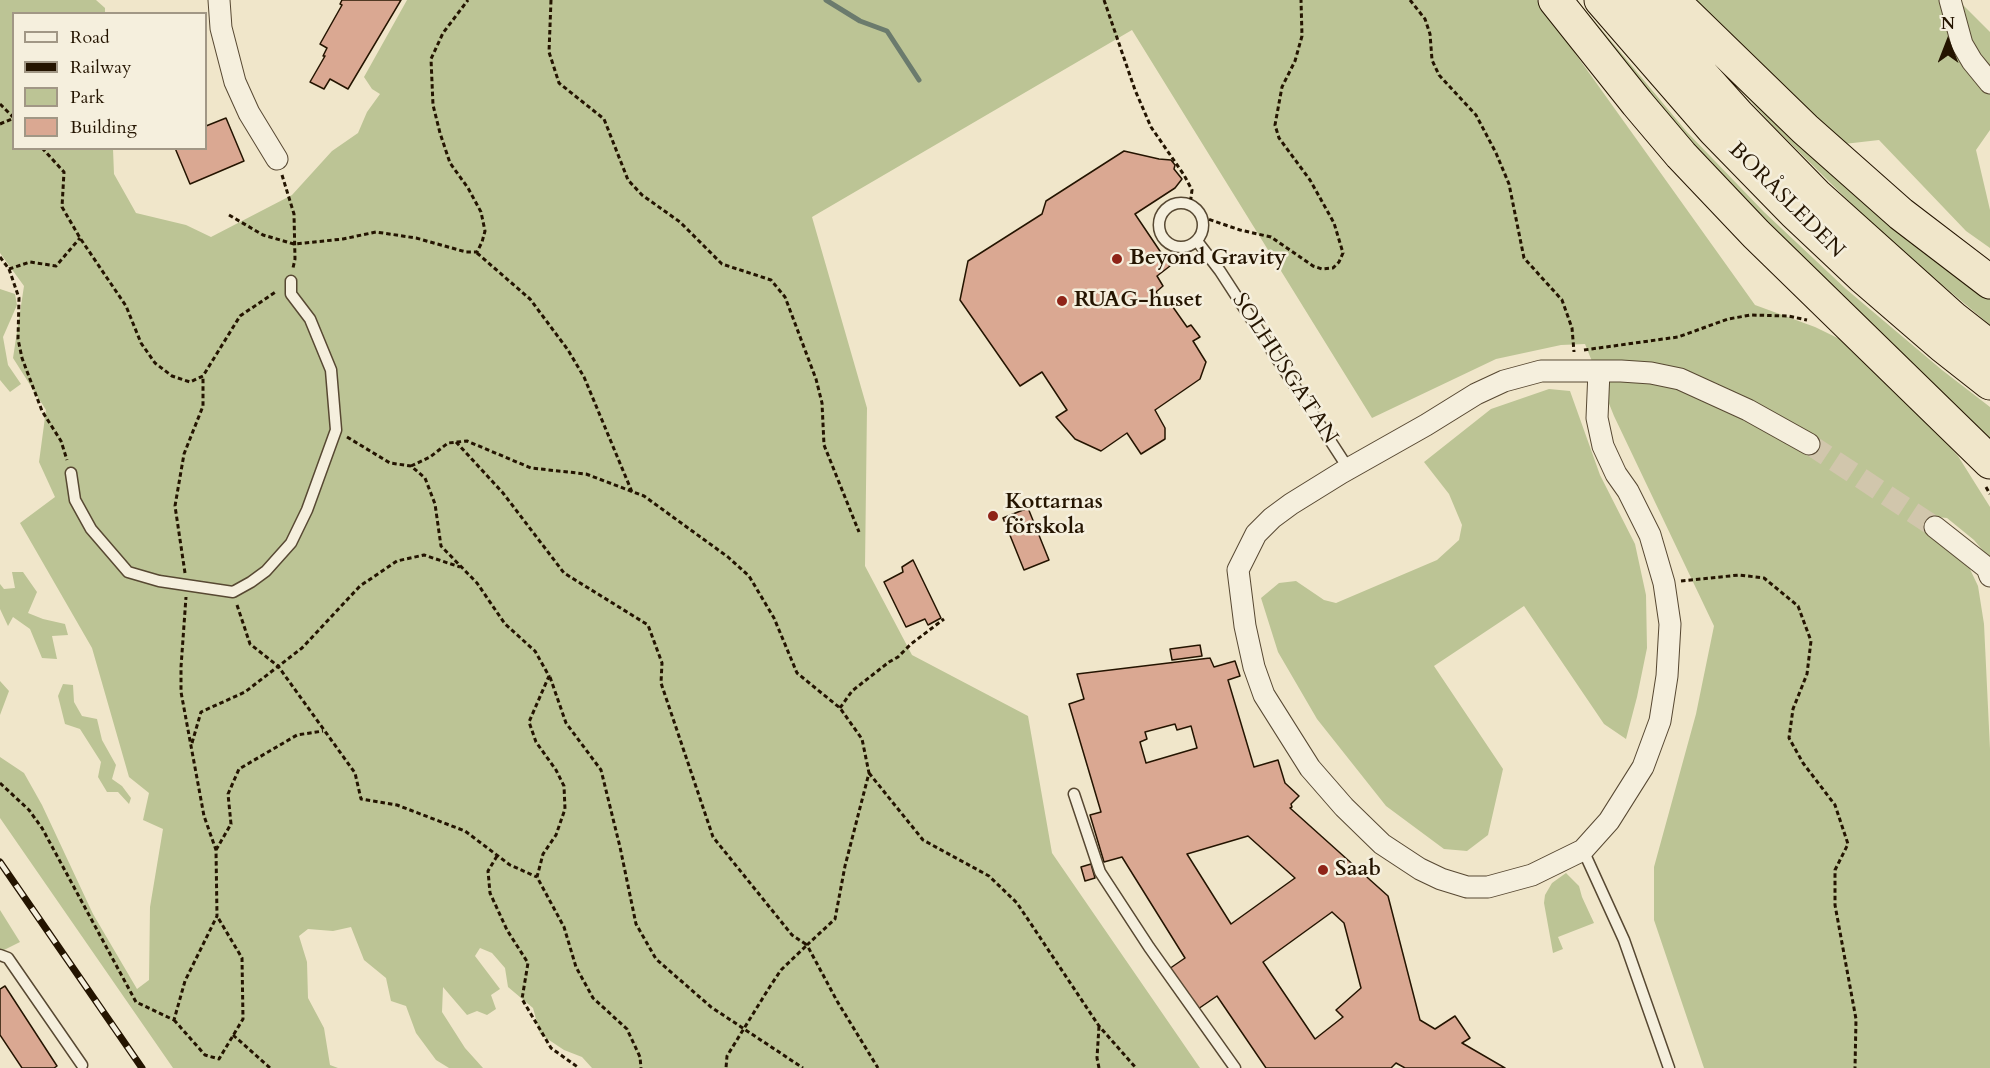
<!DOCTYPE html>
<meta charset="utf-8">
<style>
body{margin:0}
#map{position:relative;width:1990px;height:1068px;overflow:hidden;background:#f0e6ca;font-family:Cardo,serif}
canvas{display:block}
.legend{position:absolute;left:12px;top:12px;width:195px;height:138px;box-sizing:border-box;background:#f5efdd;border:2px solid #a19785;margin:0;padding:8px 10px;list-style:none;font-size:18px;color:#241400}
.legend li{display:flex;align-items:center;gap:12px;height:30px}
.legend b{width:30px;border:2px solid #a19785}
.north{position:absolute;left:1918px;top:12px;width:60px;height:60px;-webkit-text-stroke:4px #f5efdd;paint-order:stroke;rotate:0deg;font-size:16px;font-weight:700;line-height:24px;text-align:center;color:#241400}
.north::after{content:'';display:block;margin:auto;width:21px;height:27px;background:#241400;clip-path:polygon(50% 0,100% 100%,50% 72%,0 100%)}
</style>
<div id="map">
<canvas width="1990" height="1068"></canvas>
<ul class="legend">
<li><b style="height:8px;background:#f5efdd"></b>Road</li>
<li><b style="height:8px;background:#241400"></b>Railway</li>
<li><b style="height:16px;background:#bcc495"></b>Park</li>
<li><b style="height:16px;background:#daa892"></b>Building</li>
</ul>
<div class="north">N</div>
</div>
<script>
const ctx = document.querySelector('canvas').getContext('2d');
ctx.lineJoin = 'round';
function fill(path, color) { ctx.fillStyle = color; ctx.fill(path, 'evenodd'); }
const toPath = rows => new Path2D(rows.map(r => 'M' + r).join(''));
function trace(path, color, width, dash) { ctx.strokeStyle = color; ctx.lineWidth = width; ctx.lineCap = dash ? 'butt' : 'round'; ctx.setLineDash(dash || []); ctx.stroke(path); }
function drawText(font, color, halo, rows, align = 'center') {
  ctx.font = font + ' Cardo,serif'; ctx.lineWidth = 5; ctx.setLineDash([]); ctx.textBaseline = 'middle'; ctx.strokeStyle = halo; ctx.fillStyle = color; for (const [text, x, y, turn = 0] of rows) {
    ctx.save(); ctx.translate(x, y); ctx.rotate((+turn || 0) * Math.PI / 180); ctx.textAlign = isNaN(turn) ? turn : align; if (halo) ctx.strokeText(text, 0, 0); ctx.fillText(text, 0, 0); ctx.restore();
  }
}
fill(toPath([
 [0,0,96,0,105,8,105,13,14,14,14,148,113,149,114,174,136,213,186,225,211,237,292,195,332,151,358,133,367,112,380,94,372,89,364,77,407,0,1537,0,1755,305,1815,327,1852,345,1920,414,1958,456,1990,507,1990,559,1974,540,1947,518,1937,517,1968,565,1978,586,1984,624,1990,749,1990,1068,1704,1068,1654,920,1654,867,1696,714,1714,626,1614,416,1585,344,1561,345,1496,359,1372,418,1132,30,812,217,867,408,865,566,912,655,1028,716,1052,853,1200,1068,592,1068,582,1057,564,1050,540,1034,533,1008,508,987,505,968,492,953,480,948,475,956,500,989,491,995,496,1009,487,1015,477,1011,467,1015,443,987,442,1012,465,1048,483,1068,449,1068,436,1060,416,1033,406,1006,391,1001,386,978,364,960,351,927,333,931,308,929,299,936,307,962,308,998,324,1028,330,1065,338,1068,173,1068,0,818,0,757,24,773,42,805,93,914,137,989,149,980,150,907,163,829,143,820,149,793,129,777,92,648,20,523,55,497,39,462,46,410,13,358,24,286,0,253],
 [1572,0,1577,0,1686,131,1764,212,1846,289,1942,370,1990,407,1990,447,1675,129],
 [1686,0,1958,0,1990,32,1990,130,1976,150,1990,210,1990,248,1966,231,1879,140,1844,144],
 [1709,56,1990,295,1990,325,1885,237,1776,129],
 [0,289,15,294,17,305,3,337,8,365,21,384,10,392,0,380],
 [1549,389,1570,391,1600,475,1635,544,1646,595,1647,648,1637,697,1626,739,1604,724,1524,606,1434,666,1503,769,1488,835,1467,851,1444,849,1386,806,1317,719,1278,652,1261,598,1279,583,1296,581,1324,600,1336,603,1437,560,1459,540,1462,525,1449,494,1424,462,1491,409],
 [12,572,23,572,37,592,28,613,43,619,65,624,68,635,52,636,57,659,42,658,30,629,13,617,8,626,0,609,0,584,4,589,15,588],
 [0,681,9,691,0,715],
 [63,684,73,685,74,702,82,716,97,719,102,740,116,765,112,779,122,786,131,798,129,804,118,792,107,792,98,777,101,762,80,729,65,724,58,696],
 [1566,873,1579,886,1582,897,1594,923,1558,937,1563,949,1553,953,1544,903,1545,895,1552,883],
 [0,910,20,942,0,952]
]), '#bcc495');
trace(toPath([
 [826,0,860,21,887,31,919,80]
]), '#6b7b6d', 5);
const building = toPath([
 [342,0,401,0,348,89,330,79,324,89,310,82,325,56,323,56,327,48,320,44,342,5,340,4,342,0],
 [226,118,244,161,190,184,175,148,206,148,206,126,226,118],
 [1124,151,1159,159,1171,160,1175,165,1174,169,1182,179,1175,188,1135,214,1170,266,1157,276,1163,286,1156,292,1163,303,1168,300,1187,327,1191,325,1200,337,1193,341,1206,362,1200,379,1155,410,1165,428,1165,439,1141,454,1127,433,1101,451,1075,439,1056,417,1067,410,1042,372,1020,386,960,300,968,261,1042,214,1046,201,1124,151],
 [1028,508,1049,560,1024,570,1003,518,1028,508],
 [913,560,941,618,928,625,925,619,906,627,884,582,903,572,902,567,913,560],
 [1200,645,1202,656,1172,660,1170,649,1200,645],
 [1210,658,1214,667,1235,661,1240,676,1228,680,1254,767,1278,760,1285,783,1299,796,1291,804,1292,807,1290,808,1388,896,1420,1020,1435,1029,1455,1016,1470,1038,1462,1043,1505,1068,1405,1068,1396,1063,1391,1068,1266,1068,1217,996,1198,1009,1169,969,1185,958,1122,857,1104,862,1090,815,1101,812,1069,704,1084,699,1077,674,1210,658],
 [1175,724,1177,730,1191,726,1197,748,1146,763,1140,742,1147,739,1145,732,1175,724],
 [1248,836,1295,878,1231,924,1187,854,1248,836],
 [1332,912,1344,923,1361,988,1336,1010,1343,1017,1315,1039,1263,962,1332,912],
 [1091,864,1095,878,1085,881,1081,867,1091,864],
 [5,986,57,1066,54,1068,22,1068,0,1035,0,989,5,986]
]);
fill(building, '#daa892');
trace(building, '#241400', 1.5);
trace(toPath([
 [1809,444,1935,527]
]), '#d1c6ac', 21, [21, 10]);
const lane = toPath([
 '1159 225a22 22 0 1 1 44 0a22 22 0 1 1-44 0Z',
 [1197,241,1220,271,1348,468],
 [71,473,75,500,91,529,128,572,159,581,233,592,251,582,266,571,291,543,307,510,336,430,331,370,310,319,291,294,291,281],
 [1074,794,1100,872,1149,947,1235,1068],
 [1583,850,1624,940,1669,1068],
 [0,955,8,958,82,1065]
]);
const street = toPath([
 [219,0,221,28,235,82,249,113,277,159],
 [1950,0,1962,44,1972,61,1990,83],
 [1599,371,1597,418,1603,446,1616,474,1628,491,1650,535,1664,583,1670,624,1667,676,1660,721,1643,767,1609,821,1583,850,1532,875,1488,887,1467,887,1441,879,1420,869,1382,844,1344,807,1310,768,1264,695,1254,667,1245,626,1238,570,1256,534,1272,518,1291,504,1341,473,1426,425,1476,394,1504,381,1541,371,1621,371,1651,373,1680,379,1748,410,1809,444],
 [1935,527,1987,568,1990,576]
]);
const highway = toPath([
 [1555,0,1637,103,1681,155,1756,234,1990,462],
 [1601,0,1714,130,1795,213,1863,277,1943,346,1990,383],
 [1639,0,1668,37,1738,115,1816,195,1953,318,1990,347],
 [1672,0,1805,129,1901,214,1990,282]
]);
trace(lane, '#574832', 13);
trace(street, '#574832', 23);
trace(highway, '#241400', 35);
trace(toPath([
 [551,0,549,52,559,83,604,119,628,180,642,195,680,222,722,264,771,280,785,297,816,379,822,403,824,445,859,532],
 [1104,0,1135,90,1151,127,1184,175,1192,190,1190,205],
 [1410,0,1425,19,1430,34,1432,60,1439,75,1476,115,1496,153,1509,184,1524,258,1562,300,1572,328,1574,352],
 [0,104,14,118],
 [0,124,14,118],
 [42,148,64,172,62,207,80,238,126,306,141,343,155,363,172,376,190,382,203,376,240,316,277,291],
 [282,175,294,214,295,259,293,268],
 [229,215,263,235,294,244,343,239,376,232,416,238,466,252,477,252,482,242,485,231,481,212,468,188,450,163,440,133,433,105,431,59,443,33,468,0],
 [1202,217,1240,230,1271,237,1313,266,1322,269,1333,268,1339,262,1343,253,1334,223,1310,180,1279,138,1275,125,1282,87,1295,61,1302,36,1301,0],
 [477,253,530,299,568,350,584,377,632,492],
 [0,257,9,269,19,298,18,339,22,358,42,411,61,441,67,460],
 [9,269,30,262,56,266,80,238],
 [1584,350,1678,337,1728,319,1751,315,1788,316,1807,320],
 [347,437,390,463,411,466,425,478,435,504,441,546,477,583,505,624,535,651,549,676,529,722,536,742,556,770,564,786,565,809,556,835,543,854,537,877,564,927,576,967,593,998,627,1029,640,1057,641,1068],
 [456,442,503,493,564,573,648,625,662,663,661,683,713,837,792,935,807,945,781,970,769,988,727,1056,726,1068],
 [411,466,430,457,448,443,467,441,531,468,586,474,644,496,728,557,749,576,774,618,797,673,840,708,862,739,869,773,845,866,835,919,807,945,837,1001,878,1068],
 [1986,487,1990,494],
 [185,573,175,506,184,454,203,406,203,376],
 [1681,581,1739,575,1764,578,1798,606,1811,641,1807,674,1793,709,1789,738,1803,763,1835,805,1848,844,1835,870,1835,905,1856,1019,1855,1068],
 [237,605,250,644,278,666,355,773,361,799,397,805,465,831,510,865,537,877],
 [550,677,566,723,601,770,620,847,636,924,656,959,711,1007,803,1068],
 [840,708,852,691,889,662,898,657,911,644,944,619],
 [192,743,201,712,245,692,302,648,360,586,397,561,424,555,460,567],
 [869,773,923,840,989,876,1017,903,1099,1026,1136,1068],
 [0,783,29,810,42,828,136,1002,174,1020,185,981,217,916,216,850,204,816,181,692,181,667,186,597],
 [216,850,231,824,228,794,239,769,297,735,323,731],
 [497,856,488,871,490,893,507,930,528,963,522,999,551,1048,579,1068],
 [174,1020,205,1055,219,1059,243,1019,242,958,217,916],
 [233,1035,270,1068],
 [1099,1068,1097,1058,1099,1026]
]), '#241400', 3, [4.5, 3]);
trace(lane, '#f5efdd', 10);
trace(street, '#f5efdd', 21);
trace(highway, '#f0e6ca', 33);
const rail = toPath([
 [0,862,142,1068]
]);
trace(rail, '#241400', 7);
trace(rail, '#f5efdd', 4.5, [14]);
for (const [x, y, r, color] of [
 [1117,259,6,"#8f2418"],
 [1062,301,6,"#8f2418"],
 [993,516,6,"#8f2418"],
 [1323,870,6,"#8f2418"]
]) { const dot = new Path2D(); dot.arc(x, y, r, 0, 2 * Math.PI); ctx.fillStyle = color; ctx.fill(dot); trace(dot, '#f5efdd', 2); }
drawText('22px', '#241400', '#f5efdd', [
 ["BORÅSLEDEN",1786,201,45],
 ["SOLHUSGATAN",1284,369,57]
]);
drawText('bold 22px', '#241400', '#f5efdd', [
 ["Beyond Gravity",1129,259],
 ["RUAG-huset",1074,301],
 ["Kottarnas",1005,503],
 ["förskola",1005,528],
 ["Saab",1335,870]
], 'left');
</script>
